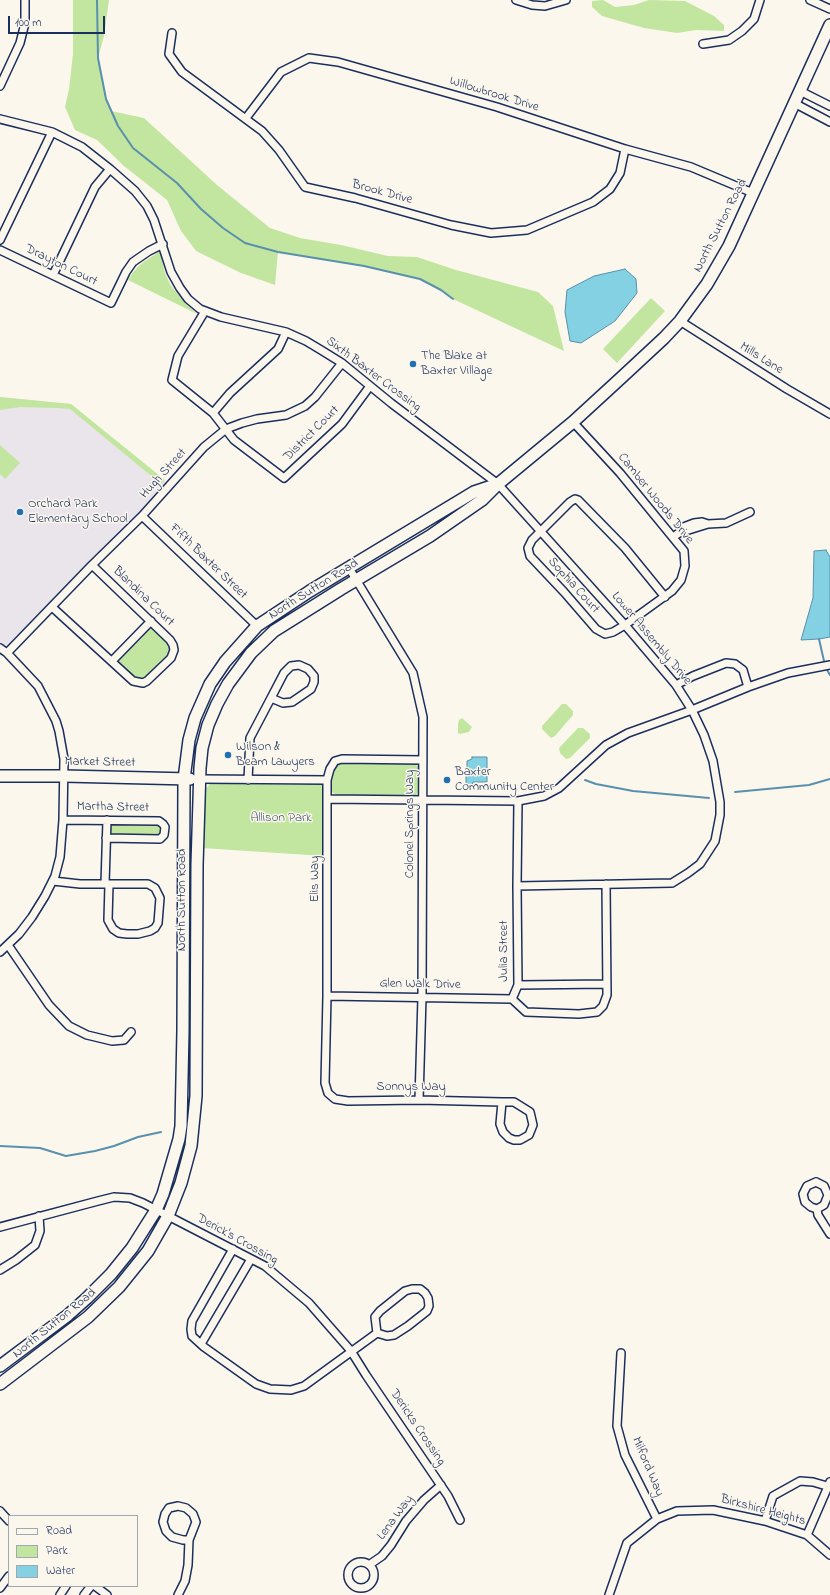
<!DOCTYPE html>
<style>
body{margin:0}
#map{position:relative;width:830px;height:1595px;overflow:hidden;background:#fbf7ec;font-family:"Indie Flower",sans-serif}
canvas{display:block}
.legend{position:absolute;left:8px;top:1515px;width:130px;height:72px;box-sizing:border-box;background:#fbf7ec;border:1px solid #a1a7b3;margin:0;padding:5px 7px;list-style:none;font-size:12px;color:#1b2f5e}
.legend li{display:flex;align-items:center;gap:8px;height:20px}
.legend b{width:20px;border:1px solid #a1a7b3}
.scale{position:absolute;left:8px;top:16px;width:97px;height:18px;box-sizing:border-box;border:2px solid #1b2f5e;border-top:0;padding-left:5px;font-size:12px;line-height:14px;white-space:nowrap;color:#1b2f5e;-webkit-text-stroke:3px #fbf7ec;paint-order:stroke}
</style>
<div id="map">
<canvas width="830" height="1595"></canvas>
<ul class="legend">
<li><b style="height:5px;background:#fbf7ec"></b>Road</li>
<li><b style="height:11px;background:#c2e6a0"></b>Park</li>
<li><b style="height:11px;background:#83d1e2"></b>Water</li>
</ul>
<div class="scale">100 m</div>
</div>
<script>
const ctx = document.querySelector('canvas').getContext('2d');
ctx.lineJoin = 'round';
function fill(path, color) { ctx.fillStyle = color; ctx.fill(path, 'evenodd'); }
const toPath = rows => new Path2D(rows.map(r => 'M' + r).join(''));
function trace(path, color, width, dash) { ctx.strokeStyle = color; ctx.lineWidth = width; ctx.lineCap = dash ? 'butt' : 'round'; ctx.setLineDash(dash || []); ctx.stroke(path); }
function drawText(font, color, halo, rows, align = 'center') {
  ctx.font = font + ' "Indie Flower",sans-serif'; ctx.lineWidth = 3; ctx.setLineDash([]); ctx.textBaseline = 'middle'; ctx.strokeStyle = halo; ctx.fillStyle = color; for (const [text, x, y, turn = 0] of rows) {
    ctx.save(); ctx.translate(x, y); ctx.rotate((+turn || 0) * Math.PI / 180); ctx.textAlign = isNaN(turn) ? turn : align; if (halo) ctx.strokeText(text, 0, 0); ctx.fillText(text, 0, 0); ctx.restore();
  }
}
fill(toPath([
 [0,397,71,404,170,485,7,653,0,648]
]), '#eae4eb');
fill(toPath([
 [73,0,109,0,104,36,98,58,106,99,111,111,144,118,217,185,270,228,300,238,341,245,388,256,417,257,456,270,538,292,553,306,564,351,453,299,441,290,420,279,364,266,278,252,275,285,241,273,196,251,181,231,167,200,124,166,97,140,75,130,65,107,69,89,73,54],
 [603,0,615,7,634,5,649,0,685,1,714,16,724,25,724,31,696,30,677,33,644,28,602,16,592,7,592,1],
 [160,251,165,273,170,284,184,302,197,314,128,280,133,272,142,263],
 [651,298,665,311,617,363,603,349],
 [0,397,71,404,165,480,161,484,70,409,57,408,20,407,0,410],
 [0,445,20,463,5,479,0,474],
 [153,628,166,640,170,650,168,657,164,658,148,674,148,676,144,680,137,680,118,663,118,660,143,637,144,634,147,630],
 [562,704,566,704,573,711,573,715,555,736,551,738,542,729,542,726],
 [462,718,472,727,469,732,460,734,458,733,458,724,459,720],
 [578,728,583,728,590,734,590,738,570,758,566,759,560,753,559,748],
 [342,762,415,763,419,768,419,792,416,795,410,796,338,796,333,793,331,790,332,772,337,764],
 [215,782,225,783,227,784,304,785,307,783,318,783,322,785,324,787,323,843,325,846,324,856,202,848,204,791,210,784],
 [109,823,159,823,162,826,161,836,112,837,108,834]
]), '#c2e6a0');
const water = toPath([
 [625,269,636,279,637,293,615,321,581,343,570,341,565,312,567,290,594,276,625,269],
 [826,550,830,557,830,637,819,639,801,640,813,598,814,551,826,550],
 [472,757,487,757,487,782,473,782,472,785,466,783,466,775,471,774,471,770,467,768,467,761,472,759,472,757]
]);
fill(water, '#83d1e2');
trace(water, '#5990ad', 1);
trace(toPath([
 [97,0,98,58,106,99,118,126,133,148,177,183,201,209,223,228,245,243,278,252,364,266,420,279,441,290,453,299],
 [819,639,824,661],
 [827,670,830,675],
 [585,780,596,784,633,791,709,798],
 [735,792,809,785,830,779],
 [0,1146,40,1148,66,1156,95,1151,114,1146,138,1137,161,1132]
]), '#5990ad', 2);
const street = toPath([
 [516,0,532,5,545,6,566,0],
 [810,0,830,9],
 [172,33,169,54,182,72,262,131,279,150,305,187,355,198,451,225,491,233,527,230,593,202,610,189,620,173,625,149],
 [703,44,729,40,742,31,754,19,760,0],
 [0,86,20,43,25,23,25,0],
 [800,91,830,106],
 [794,103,830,122],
 [246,118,281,72,309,58,338,62,497,107,625,149,691,167,753,193],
 [0,119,52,132,82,147,110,169,135,191,147,206,154,220,171,272,180,288,188,299,200,309,221,317,286,332,306,341,321,350,342,363,391,403,498,484,625,625,676,685,692,710,704,735,713,761,720,802,720,815,715,841,700,864,688,873,672,883,517,886],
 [0,240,52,132],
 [0,250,111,303,126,272,133,262,149,251,163,244],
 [53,275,95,187,110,169],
 [205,311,178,356,172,380,213,413,234,440,284,478,342,424,370,386],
 [680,321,787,389,830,414],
 [213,413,230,393,278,349,286,332],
 [573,422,620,473,684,551,685,566,681,580,672,591,625,625,613,632,605,634,596,629,564,592,530,556,528,548,532,540,570,502,575,499,578,500,625,548,665,597],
 [142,516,257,626],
 [708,524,726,523,750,512],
 [673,537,679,533,708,524,702,522,694,523,681,528,679,533],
 [349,568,413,673,423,717,422,997,419,1100],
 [52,607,133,681,143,683,147,681,171,658,174,650,173,645,170,640,92,565],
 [0,648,7,653,38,686,56,721,59,731,64,759,63,820,60,857,55,876,45,896,32,917,19,934,0,952],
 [7,653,92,565,142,516,204,447,226,429,242,423,257,419,286,415,305,406,315,397,342,363],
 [112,661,151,621],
 [676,685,693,676,726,663,735,664,743,670,748,687],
 [423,760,342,759,335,761,330,769,327,780,327,996,325,1083,328,1093,335,1099,348,1101,419,1100,502,1102],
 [199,779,327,780],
 [248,780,250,738,271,698,284,673,291,666,299,665,308,669,314,676,314,682,311,689,292,702,283,703,271,698],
 [328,799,518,801,544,796,559,788,606,745,628,733,692,710,748,687,788,673,830,665],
 [63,820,159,821,163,824,165,827,164,835,160,839,106,838],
 [53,881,80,884,148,884,155,888,160,898,158,923,155,928,150,931,138,934,127,934,119,933,113,929,108,920,109,884],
 [105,884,107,820],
 [8,945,49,1005,69,1026,87,1035,112,1041,124,1040,131,1032],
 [518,985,607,984],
 [327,996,512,999],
 [512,999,526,1012,579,1014,597,1012,603,1006,607,995,606,884],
 [512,999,518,985,517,886,518,801],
 [502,1102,514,1102,530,1112,533,1125,529,1135,520,1140,514,1140,509,1138,503,1132,500,1124,502,1102],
 [816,1182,824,1186,828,1195,824,1205,817,1209,811,1207,805,1202,803,1194,807,1186,816,1182],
 [817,1209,818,1215,830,1234],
 [0,1227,98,1201,114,1197,130,1198,143,1203,265,1266,309,1303,351,1351,366,1375,448,1496,460,1520],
 [233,1249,192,1321,191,1329,192,1336,204,1347,256,1384,270,1389,291,1390,304,1386,377,1333,387,1336,394,1335,408,1326,427,1311,429,1306,428,1298,425,1293,420,1289,412,1289,405,1291,380,1311,375,1317,377,1333],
 [0,1270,16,1260,35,1245,40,1231,39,1216],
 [201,1344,251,1259],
 [621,1353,617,1426,625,1455,657,1519],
 [0,1511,9,1521],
 [765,1521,773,1496,800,1481,813,1482,830,1487],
 [807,1535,830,1482],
 '348 1575a13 13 0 1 1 26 0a13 13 0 1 1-26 0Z',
 [369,1565,382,1556,391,1545,406,1521,424,1500,441,1485],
 [95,1586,107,1595],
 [0,1588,9,1576],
 [60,1595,66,1586],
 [84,1595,91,1586],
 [178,1595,185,1581,188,1565,189,1540,196,1522,193,1514,186,1508,178,1506,169,1508,165,1514,163,1522,166,1531,172,1537,183,1540,189,1540],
 [609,1595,627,1543,657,1519,677,1511,713,1510,765,1521,807,1535,830,1555]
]);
const secondary = toPath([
 [0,776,64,776,190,779],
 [0,1366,68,1315,87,1298,111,1274,132,1248,156,1210,163,1194,179,1139,181,1126,183,1031,184,779,189,740,195,718,210,684,225,662,257,626,310,591,474,492,495,485],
 [0,1384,88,1317,119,1287,148,1251,168,1216,181,1183,191,1146,196,1096,197,865,200,768,202,748,208,725,217,704,228,684,251,653,274,631,341,589,430,536,482,500,498,484,573,422,622,377,664,338,680,321,707,284,729,246,830,25]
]);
trace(street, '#1b2f5e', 10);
trace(secondary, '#1b2f5e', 14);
trace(street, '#fbf7ec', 7);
trace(secondary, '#fbf7ec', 11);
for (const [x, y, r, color] of [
 [413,364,4,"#1f6fb2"],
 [20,512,4,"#1f6fb2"],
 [228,755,4,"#1f6fb2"],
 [447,780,4,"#1f6fb2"]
]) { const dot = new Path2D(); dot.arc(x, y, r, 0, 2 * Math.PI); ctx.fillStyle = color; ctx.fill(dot); trace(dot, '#fbf7ec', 1.5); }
drawText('13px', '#1b2f5e', '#fbf7ec', [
 ["Willowbrook Drive",494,95,17],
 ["Brook Drive",382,193,15],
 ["North Sutton Road",721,226,-63],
 ["Drayton Court",61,266,26],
 ["Mills Lane",761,359,32],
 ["Sixth Baxter Crossing",373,375,37],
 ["District Court",312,434,-45],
 ["Hugh Street",164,474,-48],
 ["Camber Woods Drive",655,499,51],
 ["Fifth Baxter Street",208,562,44],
 ["Sophia Court",573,586,48],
 ["North Sutton Road",314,590,-32],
 ["Blandina Court",143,597,44],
 ["Lower Assembly Drive",651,639,50],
 ["Market Street",100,763,1],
 ["Martha Street",113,808,1],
 ["Colonel Springs Way",411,824,-90],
 ["Elis Way",316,879,-90],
 ["North Sutton Road",183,900,-90],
 ["Julia Street",505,951,-90],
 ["Glen Walk Drive",420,985,1],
 ["Sonnys Way",411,1088],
 ["Derick's Crossing",237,1240,29],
 ["North Sutton Road",55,1324,-39],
 ["Dericks Crossing",417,1428,56],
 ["Milford Way",647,1467,67],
 ["Birkshire Heights",763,1511,15],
 ["Lena Way",396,1518,-54]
]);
drawText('13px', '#1b2f5e', '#fbf7ec', [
 ["The Blake at",421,357],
 ["Baxter Village",421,372],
 ["Orchard Park",28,505],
 ["Elementary School",28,520],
 ["Wilson &",236,748],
 ["Beam Lawyers",236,763],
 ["Baxter",455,773],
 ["Community Center",455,788]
], 'left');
drawText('13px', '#3c546b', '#fbf7ec', [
 ["Allison Park",281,819]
]);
</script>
